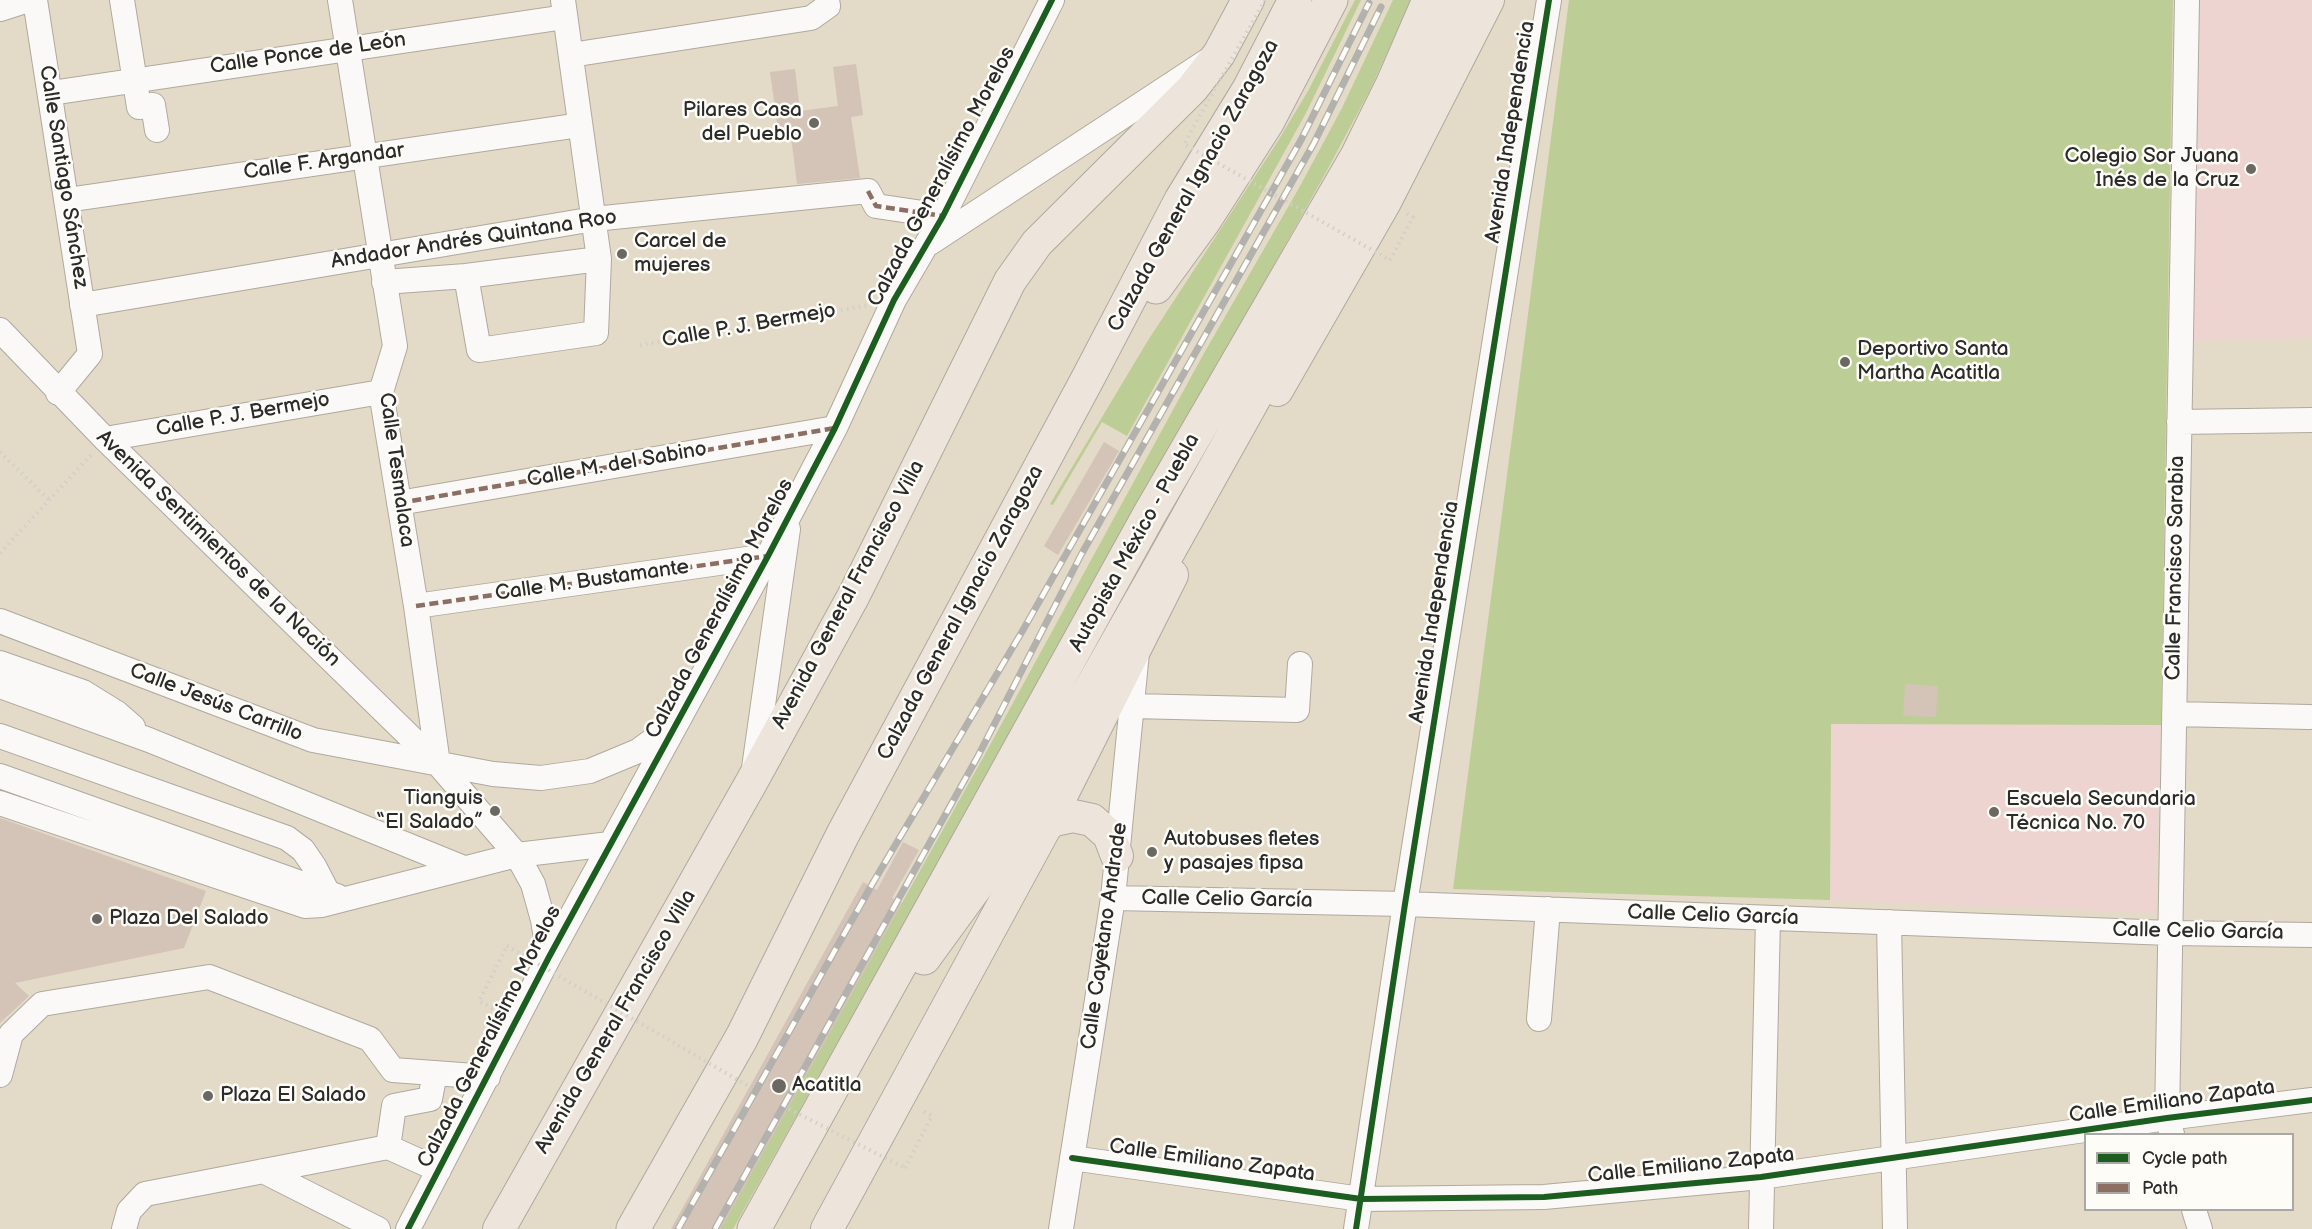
<!DOCTYPE html>
<meta charset="utf-8">
<style>
body{margin:0}
#map{position:relative;width:2312px;height:1229px;overflow:hidden;background:#e3dac7;font-family:"Balsamiq Sans",sans-serif}
canvas{display:block}
.legend{position:absolute;left:2084px;top:1133px;width:210px;height:78px;box-sizing:border-box;background:#fdfcf7;border:2px solid #a9a8a5;margin:0;padding:8px 10px;list-style:none;font-size:18px;color:#2b2b2b}
.legend li{display:flex;align-items:center;gap:12px;height:30px}
.legend b{width:30px;border:2px solid #a9a8a5}
</style>
<div id="map">
<canvas width="2312" height="1229"></canvas>
<ul class="legend">
<li><b style="height:8px;background:#1b5e20"></b>Cycle path</li>
<li><b style="height:8px;background:#8d6e63"></b>Path</li>
</ul>
</div>
<script>
const ctx = document.querySelector('canvas').getContext('2d');
ctx.lineJoin = 'round';
function fill(path, color) { ctx.fillStyle = color; ctx.fill(path, 'evenodd'); }
const toPath = rows => new Path2D(rows.map(r => 'M' + r).join(''));
function trace(path, color, width, dash) { ctx.strokeStyle = color; ctx.lineWidth = width; ctx.lineCap = dash ? 'butt' : 'round'; ctx.setLineDash(dash || []); ctx.stroke(path); }
function drawText(font, color, halo, rows, align = 'center') {
  ctx.font = font + ' "Balsamiq Sans",sans-serif'; ctx.lineWidth = 5; ctx.setLineDash([]); ctx.textBaseline = 'middle'; ctx.strokeStyle = halo; ctx.fillStyle = color; for (const [text, x, y, turn = 0] of rows) {
    ctx.save(); ctx.translate(x, y); ctx.rotate((+turn || 0) * Math.PI / 180); ctx.textAlign = isNaN(turn) ? turn : align; if (halo) ctx.strokeText(text, 0, 0); ctx.fillText(text, 0, 0); ctx.restore();
  }
}
fill(toPath([
 [2193,0,2312,0,2312,338,2187,341],
 [1831,724,2161,725,2155,913,1830,900]
]), '#edd4d1');
fill(toPath([
 [1355,0,1361,0,1306,113,1127,436,1102,422,1053,505,1050,504,1147,342,1278,141,1308,91],
 [1393,0,1449,0,1435,33,1403,18,1370,90,1325,174,733,1229,720,1229,984,756,1203,355,1299,188,1342,108],
 [1569,0,2173,0,2161,725,1831,724,1830,900,1453,889]
]), '#bdcd96');
fill(toPath([
 [856,64,863,115,851,117,860,178,797,184,790,128,778,130,770,72,795,69,800,111,838,106,833,67],
 [1104,442,1119,451,1058,555,1044,546],
 [1905,684,1938,686,1936,717,1903,716],
 [0,818,206,891,184,948,15,983,29,996,0,1023],
 [903,842,919,850,892,898,902,903,721,1229,671,1229,863,882,877,890]
]), '#d4c3b7');
const minor = toPath([
 [35,0,90,354,58,393],
 [122,0,139,107,153,105,157,130],
 [340,0,395,346,381,392,416,606,438,764],
 [563,0,599,259,596,333,479,350,466,276,599,259],
 [0,9,28,0],
 [571,55,811,18,828,6,827,0],
 [51,93,565,17],
 [67,200,580,125],
 [930,243,1207,61],
 [384,282,466,276],
 [82,305,594,219,868,191,876,206,943,216],
 [0,330,105,439,438,764,517,855,533,884,543,920,549,957],
 [2179,422,2312,420],
 [105,439,381,392],
 [399,503,835,428],
 [416,606,768,556],
 [0,621,313,740,493,774,541,778,590,771,638,751,671,727],
 [0,663,83,692,117,713,133,727],
 [0,686,149,740,464,868],
 [1133,706,1297,710,1300,664],
 [2174,714,2309,717],
 [0,736,287,838,303,850,314,866,328,893],
 [754,768,788,529],
 [0,776,337,896],
 [0,803,305,906,322,905,517,855,610,844],
 [1113,898,1405,904,2170,933,2312,935],
 [1889,922,1895,1229],
 [1539,1019,1548,909],
 [0,1075,11,1034,42,1004,209,977,370,1039,393,1070,488,1077],
 [2172,1134,2167,1118,2187,0],
 [388,1147,394,1106,430,1099,435,1073],
 [1072,1158,1361,1199,1544,1197,1761,1177,2167,1118,2312,1100],
 [263,1171,378,1229],
 [2194,1210,2200,1229],
 [124,1229,129,1211,145,1194,388,1147,439,1170],
 [408,1229,549,957,768,556,835,428,894,300,943,216,1052,0],
 [1061,1229,1113,898,1137,652],
 [1356,1229,1405,904,1549,0],
 [1761,1229,1768,918]
]);
const major = toPath([
 [1277,390,1385,202,1488,0],
 [1046,826,1054,820,1073,816,1092,820,1109,835,1117,856],
 [499,1229,751,783,854,595,1010,281,1037,243,1192,89,1219,54,1248,0],
 [827,1229,1046,826,1172,575]
]);
const highway = toPath([
 [1156,287,1204,221,1268,121,1331,0],
 [924,958,988,870,1157,572,1381,171,1442,45,1462,0],
 [633,1229,742,1037,843,834,1087,380,1181,200,1249,89,1295,0],
 [754,1229,1149,515,1357,156,1393,83,1429,0]
]);
trace(minor, '#afa99e', 26);
trace(major, '#afa99e', 34);
trace(highway, '#afa99e', 35);
trace(toPath([
 [1390,260,1413,217,1407,214],
 [640,345,870,305],
 [0,452,50,501],
 [0,553,91,455],
 [498,1011,479,1001,507,946],
 [905,1168,932,1116,921,1110]
]), '#d1cfca', 4, [1.5, 4.5]);
trace(minor, '#fbf9f7', 24);
trace(major, '#ede4db', 32);
trace(highway, '#ede4db', 33);
const rail = toPath([
 [678,1229,874,881,1023,630,1301,140,1369,3],
 [715,1229,978,756,1081,555,1314,143,1381,7]
]);
trace(rail, '#b3b1ae', 7);
trace(rail, '#fdfcf7', 4.5, [14]);
trace(toPath([
 [1265,0,1184,144,1390,260],
 [507,946,750,1087],
 [789,1109,905,1168]
]), '#d1cfca', 4, [1.5, 4.5]);
trace(toPath([
 [868,191,876,206,943,216],
 [399,503,835,428],
 [416,606,768,556]
]), '#8d6e63', 4.5, [9, 4.5]);
trace(toPath([
 [1072,1158,1361,1199,1544,1197,1761,1177,2167,1118,2312,1100],
 [408,1229,549,957,768,556,835,428,894,300,943,216,1052,0],
 [1356,1229,1405,904,1549,0]
]), '#1b5e20', 6);
for (const [x, y, r, color] of [
 [814,123,6,"#6b6862"],
 [2251,169,6,"#6b6862"],
 [622,254,6,"#6b6862"],
 [1845,362,6,"#6b6862"],
 [495,811,6,"#6b6862"],
 [1994,812,6,"#6b6862"],
 [1152,852,6,"#6b6862"],
 [97,919,6,"#6b6862"],
 [779,1086,8,"#6b6862"],
 [208,1096,6,"#6b6862"]
]) { const dot = new Path2D(); dot.arc(x, y, r, 0, 2 * Math.PI); ctx.fillStyle = color; ctx.fill(dot); trace(dot, '#fdfcf7', 2); }
drawText('21px', '#2b2b2b', '#fdfcf7', [
 ["Calle Ponce de León",308,54,-8],
 ["Avenida Independencia",1511,132,-81],
 ["Calle F. Argandar",324,162,-8],
 ["Calle Santiago Sánchez",63,177,81],
 ["Calzada Generalísimo Morelos",942,177,-62],
 ["Calzada General Ignacio Zaragoza",1194,186,-61],
 ["Andador Andrés Quintana Roo",474,240,-9],
 ["Calle P. J. Bermejo",749,326,-10],
 ["Calle P. J. Bermejo",243,415,-10],
 ["Calle M. del Sabino",617,465,-10],
 ["Calle Tesmalaca",396,470,82],
 ["Autopista México - Puebla",1135,543,-61],
 ["Avenida Sentimientos de la Nación",218,549,44],
 ["Calle Francisco Sarabia",2176,568,-89],
 ["Calle M. Bustamante",592,581,-8],
 ["Avenida General Francisco Villa",849,595,-62],
 ["Calzada Generalísimo Morelos",720,609,-62],
 ["Avenida Independencia",1435,612,-81],
 ["Calzada General Ignacio Zaragoza",961,613,-62],
 ["Calle Jesús Carrillo",216,703,21],
 ["Calle Celio García",1227,900,1],
 ["Calle Celio García",1713,916,2],
 ["Calle Celio García",2198,932,1],
 ["Calle Cayetano Andrade",1105,936,-82],
 ["Avenida General Francisco Villa",616,1022,-60],
 ["Calzada Generalísimo Morelos",490,1037,-63],
 ["Calle Emiliano Zapata",2172,1102,-8],
 ["Calle Emiliano Zapata",1212,1161,8],
 ["Calle Emiliano Zapata",1691,1166,-6]
]);
drawText('21px', '#2b2b2b', '#fdfcf7', [
 ["Pilares Casa",802,111,"right"],
 ["del Pueblo",802,135,"right"],
 ["Colegio Sor Juana",2239,157,"right"],
 ["Inés de la Cruz",2239,181,"right"],
 ["Carcel de",634,242],
 ["mujeres",634,266],
 ["Deportivo Santa",1857,350],
 ["Martha Acatitla",1857,374],
 ["Tianguis",483,799,"right"],
 ["“El Salado”",483,823,"right"],
 ["Escuela Secundaria",2006,800],
 ["Técnica No. 70",2006,824],
 ["Autobuses fletes",1164,840],
 ["y pasajes fipsa",1164,864],
 ["Plaza Del Salado",109,919],
 ["Acatitla",792,1086],
 ["Plaza El Salado",220,1096]
], 'left');
</script>
